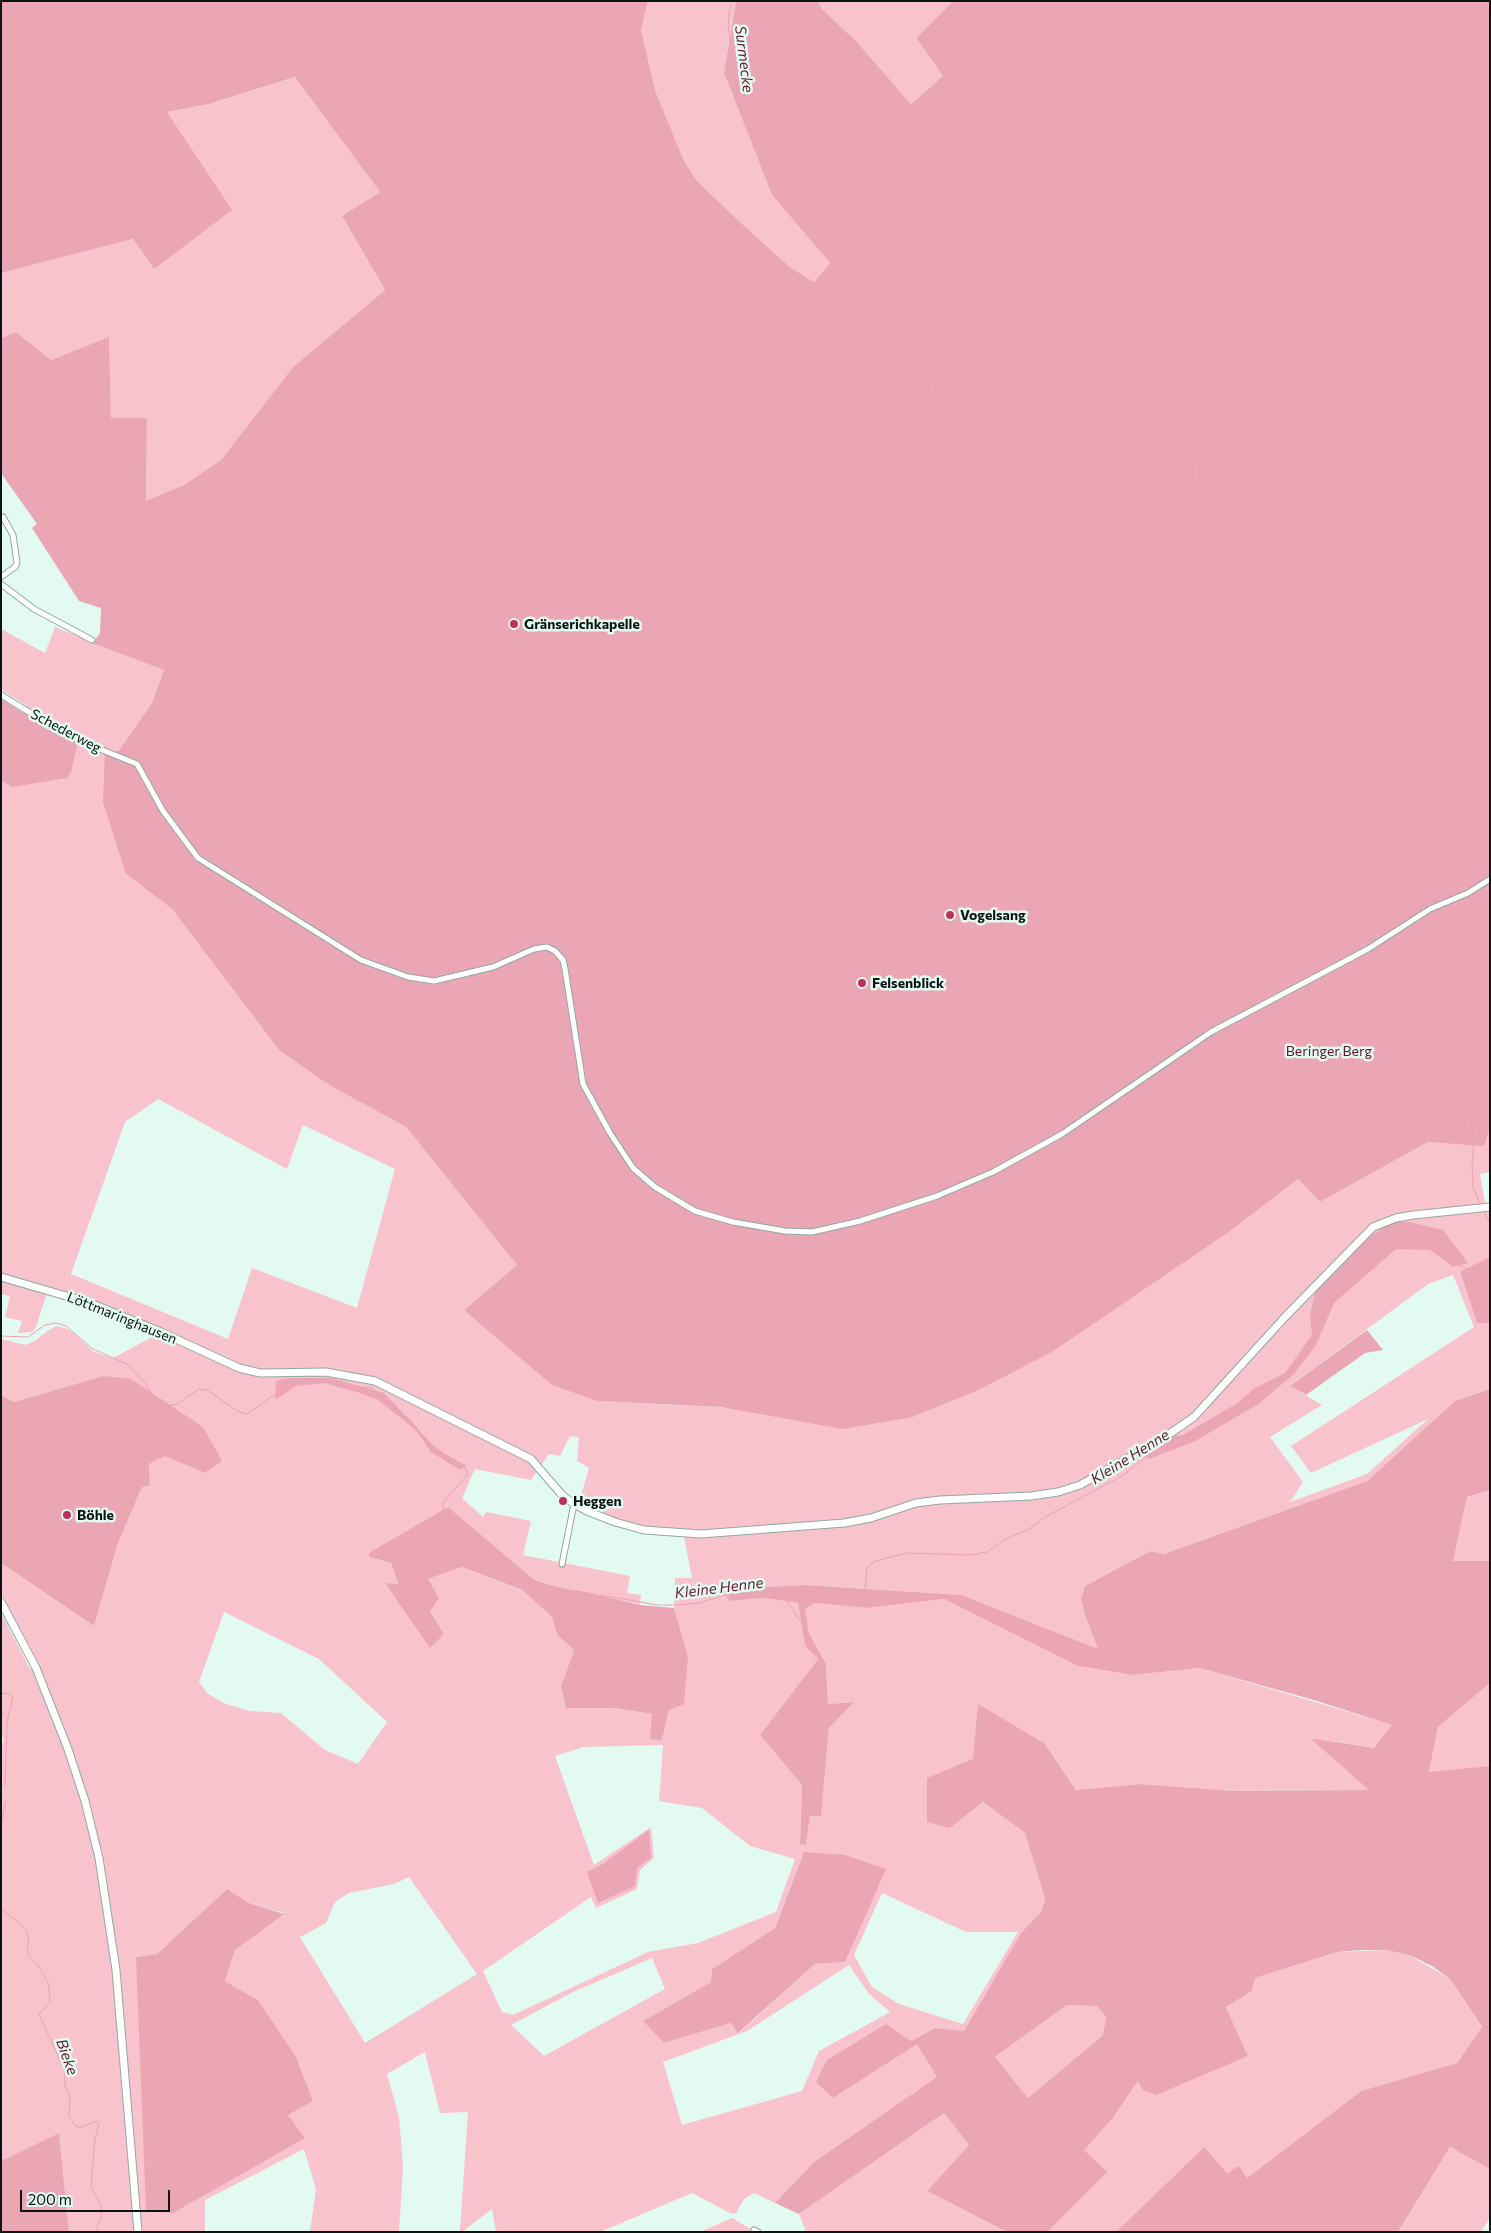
<!DOCTYPE html>
<meta charset="utf-8">
<style>
body{margin:0}
#map{position:relative;width:1491px;height:2233px;overflow:hidden;background:#e2faf1;font-family:Commissioner,sans-serif}
canvas{display:block}
.frame{position:absolute;inset:0;border:2px solid #0c1411;pointer-events:none}
.scale{position:absolute;left:20px;top:2190px;width:150px;height:22px;box-sizing:border-box;border:2px solid #0c1411;border-top:0;padding-left:6px;font-size:15px;line-height:18px;white-space:nowrap;color:#0c1411;-webkit-text-stroke:4px #e2faf1;paint-order:stroke}
</style>
<div id="map">
<canvas width="1491" height="2233"></canvas>
<div class="frame"></div>
<div class="scale">200 m</div>
</div>
<script>
const ctx = document.querySelector('canvas').getContext('2d');
ctx.lineJoin = 'round';
function fill(path, color) { ctx.fillStyle = color; ctx.fill(path, 'evenodd'); }
const toPath = rows => new Path2D(rows.map(r => 'M' + r).join(''));
function trace(path, color, width, dash) { ctx.strokeStyle = color; ctx.lineWidth = width; ctx.lineCap = dash ? 'butt' : 'round'; ctx.setLineDash(dash || []); ctx.stroke(path); }
function drawText(font, color, halo, rows, align = 'center') {
  ctx.font = font + ' Commissioner,sans-serif'; ctx.lineWidth = 5; ctx.setLineDash([]); ctx.textBaseline = 'middle'; ctx.strokeStyle = halo; ctx.fillStyle = color; for (const [text, x, y, turn = 0] of rows) {
    ctx.save(); ctx.translate(x, y); ctx.rotate((+turn || 0) * Math.PI / 180); ctx.textAlign = isNaN(turn) ? turn : align; if (halo) ctx.strokeText(text, 0, 0); ctx.fillText(text, 0, 0); ctx.restore();
  }
}
fill(toPath([
 [648,1,736,1,724,73,772,195,830,263,814,282,790,267,740,222,697,181,684,161,655,90,641,30],
 [818,1,953,1,916,38,943,76,911,104,857,42,822,9],
 [296,77,380,192,342,216,385,290,293,367,221,460,184,485,146,502,147,418,111,418,109,338,51,360,16,332,1,338,1,273,133,239,154,269,168,117,167,112,209,104],
 [55,627,164,670,152,703,119,750,112,753,126,874,172,909,279,1050,329,1085,406,1127,517,1265,464,1310,598,1401,913,1417,981,1389,1052,1352,1298,1179,1320,1202,1428,1142,1469,1145,1308,1132,1484,1145,1490,1129,1490,1172,1480,1174,1485,1204,1490,1203,1490,1257,1460,1273,1477,1323,1490,1323,1490,1389,1455,1401,1367,1481,1164,1554,1150,1551,1085,1586,1081,1599,1085,1615,1098,1649,1094,1650,961,1595,805,1585,724,1589,729,1601,764,1598,798,1603,805,1646,818,1659,760,1735,802,1785,800,1844,806,1844,810,1816,821,1815,829,1728,853,1702,828,1704,826,1664,809,1633,805,1609,815,1603,866,1608,944,1599,1078,1666,1132,1675,1200,1668,1393,1725,1375,1748,1311,1738,1370,1790,1234,1791,1141,1784,1076,1790,1045,1744,973,1759,950,1828,983,1802,1025,1833,1045,1899,1041,1912,1021,1933,964,2031,935,2028,911,2041,833,2098,917,2043,938,2077,814,2162,775,2203,754,2193,744,2199,736,2213,732,2214,692,2193,600,2232,496,2232,492,2209,462,2232,459,2232,460,2230,468,2112,440,2113,425,2052,387,2074,399,2117,403,2167,399,2232,310,2232,316,2189,304,2149,205,2200,205,2232,69,2232,59,2133,1,2161,1,1749,4,1737,1,1737,1,1613,30,1669,39,1666,1,1596,1,1563,94,1626,118,1543,142,1487,150,1486,149,1464,165,1455,205,1473,103,1376,14,1402,1,1395,1,1339,25,1345,35,1341,43,1334,56,1326,68,1329,75,1334,94,1352,113,1358,158,1334,239,1372,259,1377,329,1375,371,1377,335,1370,256,1369,245,1367,100,1304,50,1287,1,1276,1,780,12,787,79,737,1,690,1,629,45,653],
 [158,1099,287,1169,303,1125,395,1169,357,1308,252,1268,228,1339,71,1274,125,1122],
 [1453,1275,1474,1327,1291,1446,1311,1473,1428,1419,1367,1474,1290,1502,1303,1482,1270,1437,1322,1405,1290,1386,1428,1284],
 [570,1436,579,1437,577,1461,589,1468,579,1502,620,1520,684,1537,692,1578,675,1578,674,1608,688,1656,669,1710,662,1740,653,1714,615,1708,566,1708,561,1686,574,1650,557,1635,552,1617,523,1591,462,1567,428,1579,430,1611,444,1634,397,1600,385,1583,398,1584,391,1563,378,1560,369,1553,382,1546,524,1572,533,1579,554,1587,587,1592,640,1605,641,1595,627,1593,630,1576,523,1555,531,1521,486,1512,483,1517,462,1498,475,1469,531,1480,549,1454,560,1456],
 [224,1612,319,1659,387,1722,358,1764,325,1750,281,1713,250,1711,226,1704,208,1694,199,1682],
 [663,1745,659,1801,702,1808,750,1846,795,1859,776,1912,698,1943,648,1952,513,2015,502,2012,483,1971,591,1897,596,1908,637,1889,640,1870,654,1858,651,1827,594,1865,555,1756,584,1747],
 [804,1852,855,1936,845,1962,815,1964,739,2033,731,2023,664,2043,643,2021,711,1982,712,1969,775,1928],
 [651,1858,637,1868,587,1872,604,1863],
 [409,1877,477,1974,365,2043,300,1937,326,1923,335,1902,349,1893,394,1884],
 [227,1889,249,1903,284,1913,235,1950,225,1981,258,2000,313,2100,287,2115,305,2138,136,1957,157,1954],
 [882,1893,966,1932,1018,1932,963,2024,899,2004,872,1987,854,1955],
 [652,1958,665,1989,544,2056,511,2025,573,1992],
 [849,1965,869,1994,890,2012,819,2051,802,2091,682,2125,663,2062,747,2031],
 [1,1280,47,1293,36,1327,32,1332,18,1333,22,1321,5,1317,10,1296,1,1294],
 [1490,1490,1490,1561,1453,1561,1467,1497],
 [1490,1683,1490,1766,1429,1773,1438,1727],
 [1386,1950,1409,1955,1450,1979,1482,2028,1457,2063,1361,2091,1247,2178,1228,2174,1204,2147,1116,2232,1046,2231,1106,2172,1083,2150,1113,2118,1138,2081,1248,2056,1226,2007,1252,1991,1255,1978,1337,1952],
 [1067,2005,1097,2006,1106,2017,1103,2035,1028,2098,995,2057],
 [944,2113,969,2145,927,2191,1007,2232,806,2232,799,2214],
 [1450,2147,1490,2169,1490,2217,1481,2232,1398,2232],
 [732,2218,754,2231,700,2232]
]), '#f9c3cd');
fill(toPath([
 [1,1,648,1,641,30,655,90,684,161,697,181,740,222,790,267,814,282,830,263,772,195,724,73,736,1,818,1,822,9,857,42,911,104,943,76,916,38,953,1,1490,1,1490,1129,1484,1146,1428,1142,1320,1202,1298,1179,1230,1231,1052,1352,981,1389,913,1417,843,1429,721,1407,598,1401,552,1385,464,1310,517,1265,406,1127,329,1085,279,1050,172,909,126,874,103,802,105,750,112,753,119,750,152,703,164,670,93,643,100,633,101,608,79,601,32,528,37,524,1,473,1,338,16,332,51,360,109,337,111,418,147,418,146,501,184,485,221,460,293,367,385,290,342,216,380,192,295,77,209,104,167,112,232,210,154,269,133,239,1,273],
 [1,699,23,713,27,706,79,737,71,772,67,778,12,787,1,780],
 [1393,1222,1409,1222,1443,1230,1468,1263,1453,1267,1430,1250,1396,1249,1334,1303,1316,1345,1294,1374,1257,1405,1195,1441,1149,1459,1142,1453,1171,1436,1183,1435,1239,1402,1255,1388,1285,1373,1312,1335,1310,1316,1315,1291,1370,1236],
 [1490,1257,1490,1323,1477,1323,1460,1272],
 [1367,1330,1383,1350,1365,1353,1306,1395,1290,1386],
 [103,1376,131,1379,203,1427,222,1461,205,1473,165,1456,149,1464,150,1486,142,1487,118,1543,94,1626,1,1563,1,1395,14,1402],
 [288,1378,331,1378,384,1393,433,1445,445,1454,467,1466,460,1470,431,1452,416,1430,378,1400,360,1393,324,1383,296,1386,275,1400,276,1381],
 [1490,1389,1490,1490,1467,1497,1453,1561,1490,1561,1490,1683,1438,1727,1429,1772,1490,1766,1490,2169,1450,2147,1398,2232,1116,2232,1204,2147,1227,2173,1239,2166,1247,2178,1361,2091,1457,2063,1482,2027,1450,1979,1432,1966,1409,1955,1386,1950,1361,1950,1337,1952,1255,1978,1252,1991,1226,2007,1248,2056,1156,2095,1143,2090,1138,2081,1113,2118,1084,2150,1107,2172,1047,2232,1007,2232,927,2191,969,2145,944,2113,799,2214,775,2203,814,2162,937,2077,917,2044,833,2098,816,2082,827,2060,886,2024,911,2041,935,2028,964,2031,1021,1933,1041,1912,1045,1899,1025,1833,983,1802,950,1828,927,1822,927,1778,973,1759,978,1704,1045,1744,1076,1790,1141,1784,1234,1791,1369,1790,1310,1738,1374,1748,1392,1725,1317,1701,1200,1668,1132,1675,1078,1666,944,1599,866,1608,815,1603,805,1609,809,1633,826,1664,828,1704,854,1702,829,1728,821,1816,810,1816,806,1845,800,1844,802,1785,760,1735,818,1659,805,1646,798,1603,764,1598,729,1601,723,1589,805,1585,961,1595,1098,1649,1085,1615,1081,1599,1085,1586,1150,1551,1164,1554,1367,1481,1455,1401],
 [1067,2005,1097,2006,1106,2017,1103,2035,1028,2098,995,2057],
 [448,1507,533,1579,554,1587,587,1592,640,1605,674,1608,688,1656,684,1704,669,1710,662,1740,650,1739,652,1714,615,1708,566,1708,561,1686,574,1650,557,1635,552,1617,522,1590,462,1567,428,1579,439,1598,430,1611,444,1634,430,1648,385,1583,398,1584,391,1563,369,1557,369,1553],
 [649,1830,651,1858,637,1868,635,1886,598,1903,587,1872,604,1863],
 [804,1852,845,1855,886,1869,845,1962,815,1964,738,2033,731,2023,664,2043,643,2021,711,1982,712,1969,775,1928],
 [227,1889,249,1903,284,1914,235,1950,225,1981,258,2000,296,2057,313,2101,288,2115,305,2138,173,2213,146,2210,136,1957,157,1954],
 [59,2133,69,2232,1,2232,1,2161]
]), '#eaa6b4');
trace(toPath([
 [731,1,728,25,732,59,739,103,744,113,750,116],
 [764,125,791,183,803,202,812,223,845,279,858,292,888,311,915,325,936,328],
 [915,326,928,358],
 [949,326,1009,314,1034,316,1093,344,1142,380],
 [934,376,936,392,943,405,943,431,948,437],
 [1160,396,1182,423,1196,448,1200,468,1196,498],
 [952,443,975,467,986,493],
 [1460,1052,1460,1030,1465,1015],
 [1463,1060,1474,1141,1472,1165,1473,1187,1480,1204],
 [1483,1210,1490,1223],
 [1,1336,28,1337,45,1325,56,1323,66,1326,93,1349,127,1364,146,1384,154,1397,166,1406,177,1404,199,1389,207,1390,237,1411,247,1414,281,1390,290,1380,321,1379,351,1388,371,1387,411,1421,437,1455,466,1469,468,1474,443,1503,443,1512,519,1575,526,1580,589,1595,607,1596,657,1605,678,1605,699,1603,725,1595,763,1590,782,1593,808,1587,859,1592,865,1589,867,1567,875,1561,907,1553,970,1555,987,1552,1006,1539,1029,1529,1045,1517,1122,1476,1159,1447,1193,1432,1240,1405,1256,1391,1288,1375,1312,1339,1332,1301,1391,1248,1427,1247,1467,1269,1475,1269,1490,1262],
 [782,1594,803,1625,807,1641,821,1657,827,1695,825,1709,821,1716,820,1751,810,1800],
 [411,1617,406,1610,403,1588,409,1560,414,1549,443,1513],
 [1,1693,11,1694,13,1697,7,1722,5,1787],
 [1,1823,6,1802],
 [1,1908,25,1928,29,1940,27,1949,29,1956,37,1964,48,1982,50,2002,39,2014,64,2069,65,2085,70,2099,69,2116,72,2121,78,2128,97,2121,99,2124,95,2138,91,2188,102,2207,101,2218,97,2228,98,2232]
]), '#e8a4b2', 1);
const street = toPath([
 [1,577,15,567,17,563,13,535,3,517],
 [1,584,34,609,92,640],
 [1,695,42,720,80,741,137,764,163,811,198,858,361,960,408,977,434,981,493,967,534,949,547,947,555,951,563,960,565,969,583,1084,610,1133,633,1168,655,1187,695,1211,733,1222,785,1231,812,1232,860,1221,937,1196,993,1172,1062,1134,1211,1032,1368,949,1430,909,1468,893,1490,879],
 [562,1564,574,1504],
 [754,2230,758,2232]
]);
const secondary = toPath([
 [1,1277,90,1303,161,1332,239,1368,260,1373,326,1372,375,1381,531,1459,562,1495,574,1504,587,1511,615,1522,644,1530,701,1534,844,1523,871,1518,916,1503,940,1500,1031,1496,1058,1492,1080,1485,1162,1439,1194,1417,1285,1317,1373,1227,1396,1218,1413,1215,1490,1207],
 [1,1602,36,1668,68,1749,85,1801,99,1858,116,1970,138,2232]
]);
trace(street, '#92a9a1', 7);
trace(secondary, '#92a9a1', 9);
trace(street, '#fff', 5);
trace(secondary, '#fff', 7);
for (const [x, y, r, color] of [
 [514,624,5,"#be3060"],
 [950,915,5,"#be3060"],
 [862,983,5,"#be3060"],
 [563,1501,5,"#be3060"],
 [67,1515,5,"#be3060"]
]) { const dot = new Path2D(); dot.arc(x, y, r, 0, 2 * Math.PI); ctx.fillStyle = color; ctx.fill(dot); trace(dot, '#e2faf1', 2); }
drawText('bold 14px', '#0c1411', '#e2faf1', [
 ["Gränserichkapelle",524,624],
 ["Vogelsang",960,915],
 ["Felsenblick",872,983],
 ["Heggen",573,1501],
 ["Böhle",77,1515]
], 'left');
drawText('14px', '#0c1411', '#e2faf1', [
 ["Schederweg",66,731,28],
 ["Löttmaringhausen",122,1318,22]
]);
drawText('14px', '#63142f', '#e2faf1', [
 ["Beringer Berg",1329,1051]
]);
drawText('italic 15px', '#6a1b34', '#e2faf1', [
 ["Surmecke",744,59,83],
 ["Kleine Henne",1130,1457,-32],
 ["Kleine Henne",719,1588,-7],
 ["Bieke",67,2057,70]
]);
</script>
